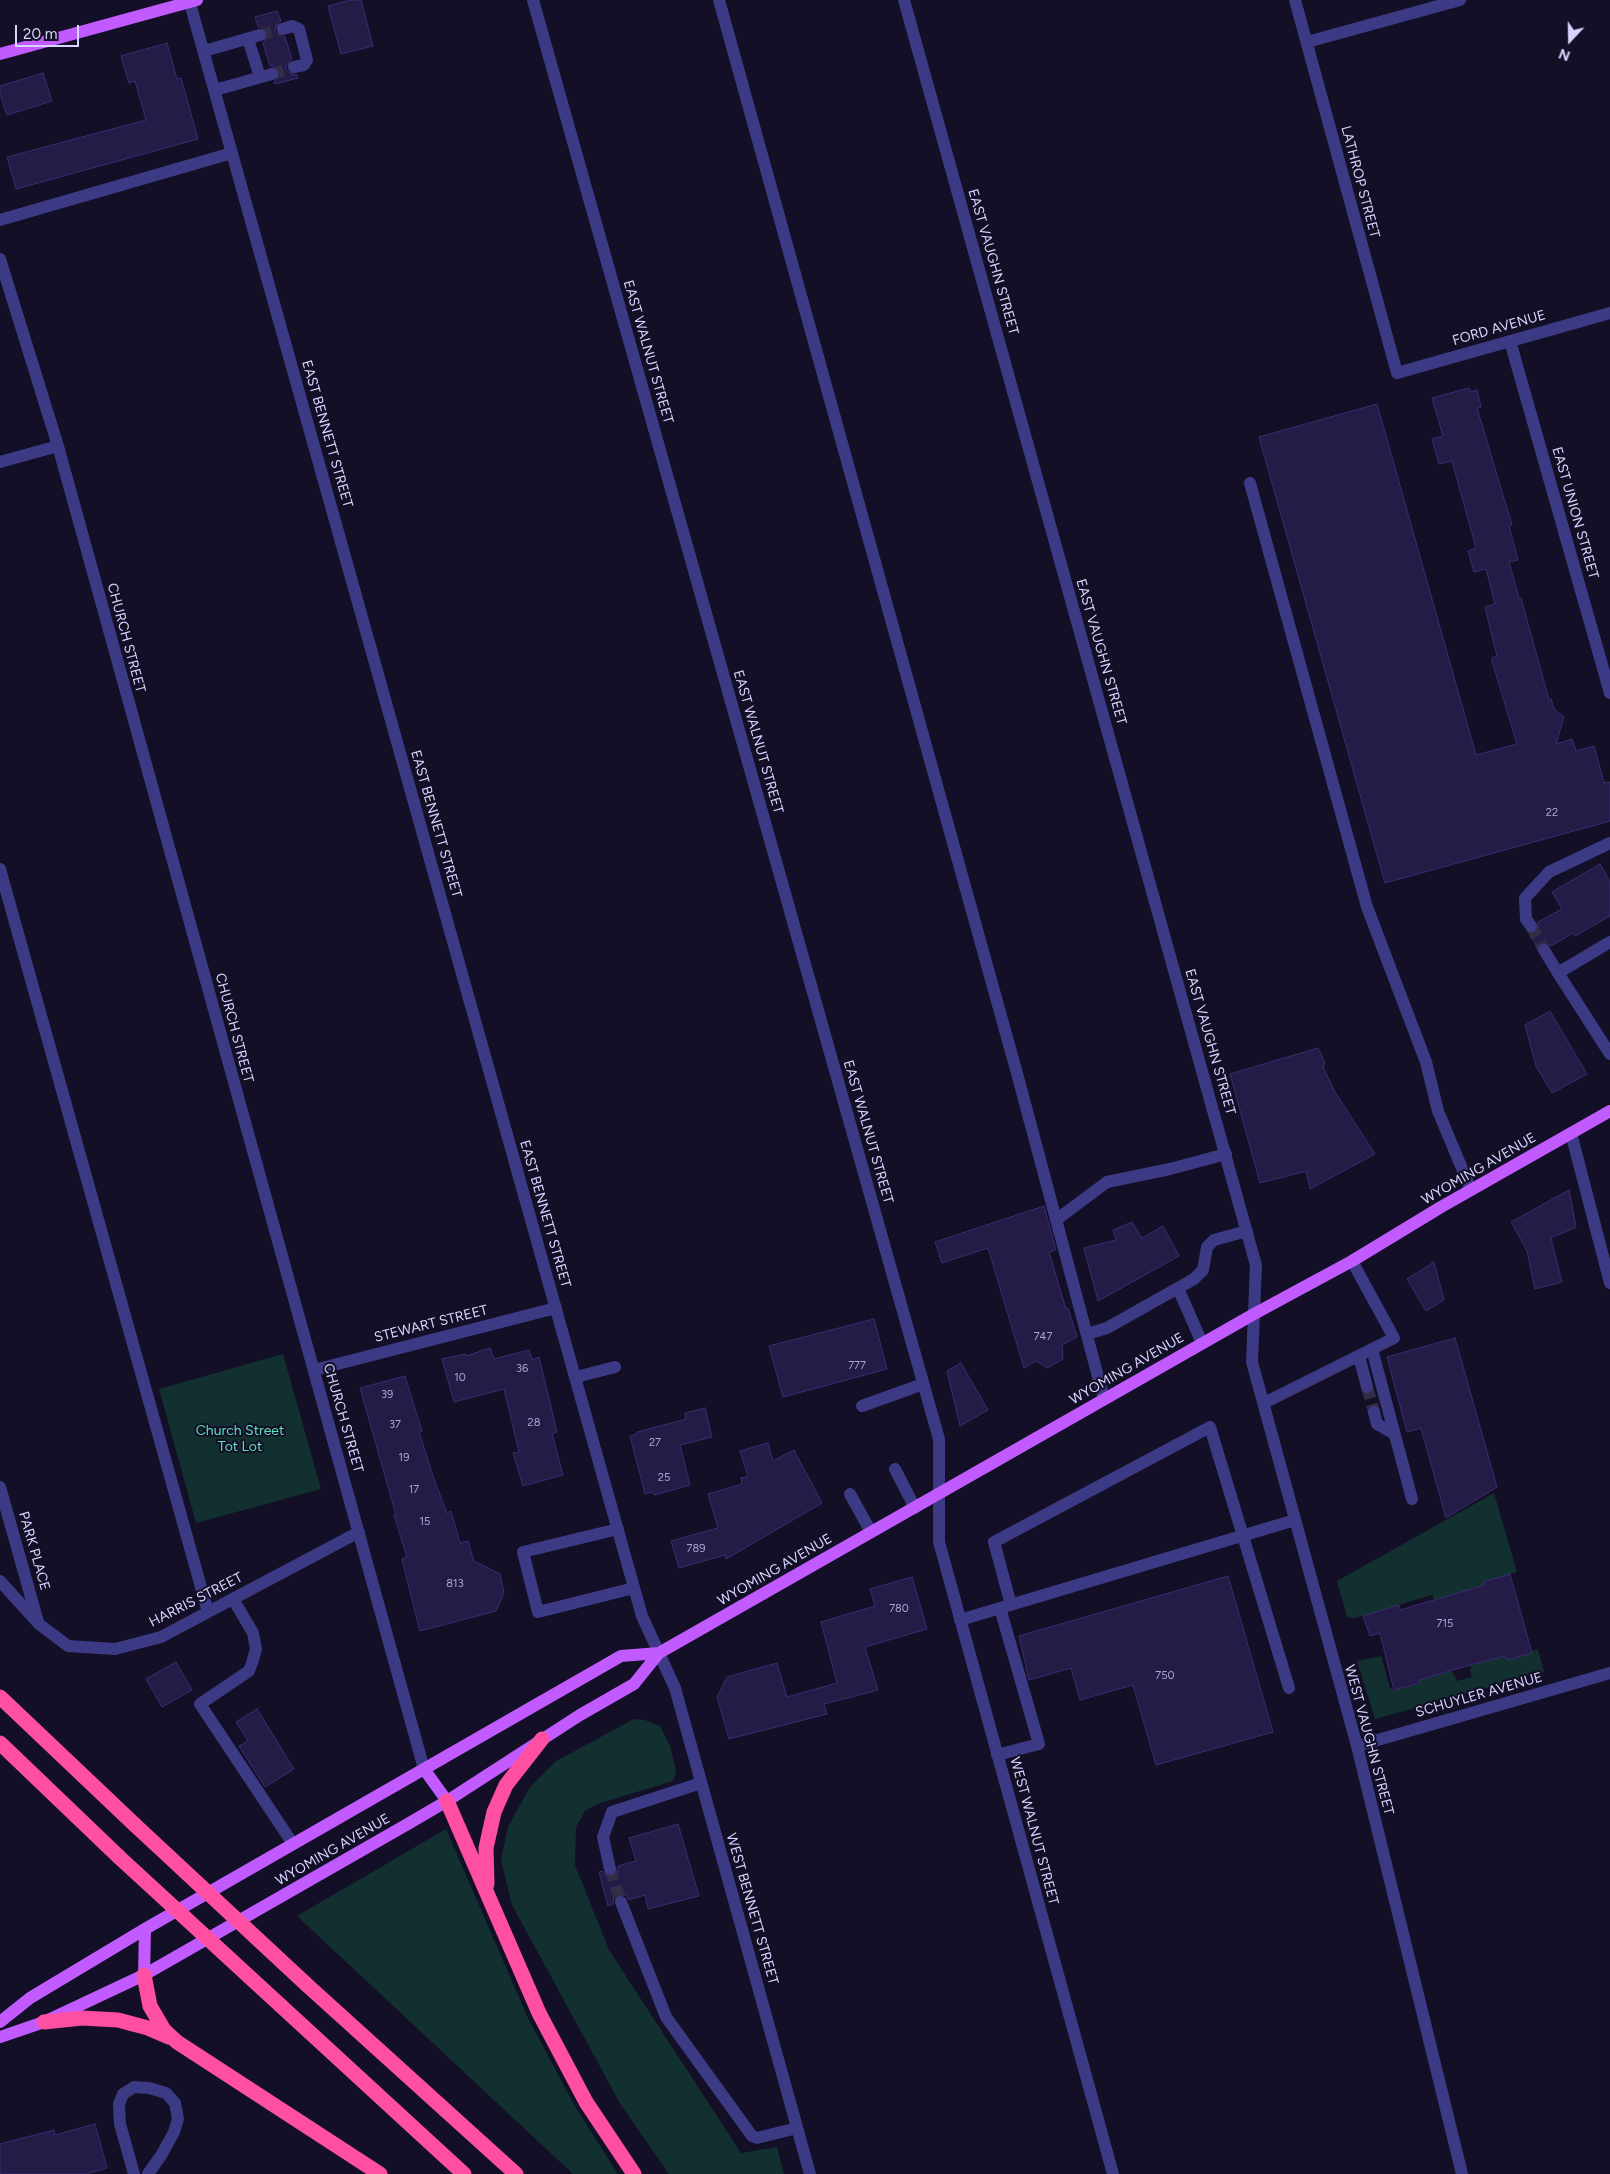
<!DOCTYPE html>
<style>
body{margin:0}
#map{position:relative;width:1610px;height:2174px;overflow:hidden;background:#130f26;font-family:Figtree,sans-serif}
canvas{display:block}
.north{position:absolute;left:1545px;top:15px;width:50px;height:50px;-webkit-text-stroke:4px #130f26;paint-order:stroke;rotate:201deg;font-size:14px;font-weight:700;line-height:20px;text-align:center;color:#d9d4ff}
.north::after{content:'';display:block;margin:auto;width:18px;height:22px;background:#d9d4ff;clip-path:polygon(50% 0,100% 100%,50% 72%,0 100%)}
.scale{position:absolute;left:15px;top:25px;width:64px;height:22px;box-sizing:border-box;border:2px solid #d9d4ff;border-top:0;padding-left:6px;font-size:15px;line-height:18px;white-space:nowrap;color:#d9d4ff;-webkit-text-stroke:4px #130f26;paint-order:stroke}
</style>
<div id="map">
<canvas width="1610" height="2174"></canvas>
<div class="north">N</div>
<div class="scale">20 m</div>
</div>
<script>
const ctx = document.querySelector('canvas').getContext('2d');
ctx.lineJoin = 'round';
function fill(path, color) { ctx.fillStyle = color; ctx.fill(path, 'evenodd'); }
const toPath = rows => new Path2D(rows.map(r => 'M' + r).join(''));
function trace(path, color, width, dash) { ctx.strokeStyle = color; ctx.lineWidth = width; ctx.lineCap = dash ? 'butt' : 'round'; ctx.setLineDash(dash || []); ctx.stroke(path); }
function drawText(font, color, halo, rows, align = 'center') {
  ctx.font = font + ' Figtree,sans-serif'; ctx.lineWidth = 4; ctx.setLineDash([]); ctx.textBaseline = 'middle'; ctx.strokeStyle = halo; ctx.fillStyle = color; for (const [text, x, y, turn = 0] of rows) {
    ctx.save(); ctx.translate(x, y); ctx.rotate((+turn || 0) * Math.PI / 180); ctx.textAlign = isNaN(turn) ? turn : align; if (halo) ctx.strokeText(text, 0, 0); ctx.fillText(text, 0, 0); ctx.restore();
  }
}
fill(toPath([
 [283,1354,321,1489,196,1523,159,1389],
 [1494,1493,1517,1572,1484,1582,1485,1585,1434,1600,1432,1595,1355,1618,1347,1617,1337,1581],
 [1538,1649,1544,1672,1375,1719,1357,1661,1381,1656,1390,1688,1394,1690,1420,1684,1419,1680,1452,1671,1457,1681,1472,1677,1469,1669,1471,1669,1470,1665,1505,1656,1507,1660],
 [634,1719,645,1720,660,1726,670,1746,676,1771,674,1779,670,1782,597,1804,585,1811,576,1827,575,1865,609,1950,741,2153,777,2147,784,2174,669,2174,621,2105,512,1905,501,1860,508,1827,530,1787,556,1761],
 [446,1829,528,2018,576,2108,618,2174,573,2174,297,1916]
]), '#12302f');
const building = toPath([
 [350,0,361,0,373,46,341,54,328,6,350,0],
 [277,11,281,21,277,24,275,31,278,35,285,37,292,59,287,64,286,69,291,74,297,75,298,78,275,84,274,82,280,76,280,71,274,66,270,66,263,43,268,37,268,32,262,27,258,27,255,17,277,11],
 [167,43,177,79,181,78,198,139,16,189,7,157,146,120,135,81,129,83,121,56,167,43],
 [43,73,52,101,7,115,0,94,0,86,43,73],
 [1469,388,1471,392,1477,390,1481,407,1477,408,1512,525,1509,526,1518,560,1509,562,1519,598,1521,598,1549,700,1551,699,1554,709,1564,717,1556,744,1572,739,1576,751,1594,746,1604,783,1610,782,1610,821,1385,883,1259,437,1377,404,1476,755,1517,744,1492,661,1492,658,1497,656,1485,607,1495,604,1486,569,1474,572,1468,551,1476,548,1452,461,1439,464,1432,439,1443,436,1432,398,1469,388],
 [1600,864,1610,882,1610,916,1575,936,1573,933,1551,946,1544,942,1537,946,1530,934,1538,930,1538,922,1562,909,1552,892,1600,864],
 [1550,1011,1587,1074,1552,1093,1536,1066,1525,1025,1550,1011],
 [1318,1048,1325,1063,1323,1067,1335,1092,1375,1154,1310,1189,1306,1171,1260,1183,1230,1074,1318,1048],
 [1569,1190,1576,1227,1551,1238,1562,1282,1535,1289,1527,1251,1511,1222,1569,1190],
 [1044,1206,1056,1250,1049,1252,1066,1309,1068,1308,1077,1337,1062,1345,1063,1359,1047,1368,1036,1361,1024,1368,988,1248,942,1263,935,1242,1044,1206],
 [1132,1222,1142,1238,1163,1226,1179,1256,1098,1301,1084,1248,1116,1240,1113,1230,1132,1222],
 [1434,1262,1444,1300,1426,1311,1407,1279,1434,1262],
 [874,1319,887,1369,783,1397,769,1346,874,1319],
 [1455,1338,1497,1487,1446,1518,1421,1428,1407,1432,1387,1357,1455,1338],
 [490,1348,494,1359,529,1350,532,1360,539,1357,557,1432,552,1434,563,1475,523,1486,513,1453,519,1452,504,1389,454,1402,442,1359,465,1354,466,1356,490,1348],
 [961,1363,988,1410,960,1426,947,1371,961,1363],
 [405,1376,422,1431,419,1432,434,1479,447,1513,451,1511,460,1543,468,1541,474,1561,500,1574,504,1593,496,1611,420,1631,402,1559,407,1557,394,1515,396,1515,360,1388,405,1376],
 [705,1408,712,1437,680,1445,690,1485,654,1495,653,1492,645,1494,630,1436,637,1434,637,1432,686,1419,685,1413,705,1408],
 [768,1443,773,1461,794,1450,822,1503,726,1559,725,1555,679,1568,671,1541,718,1528,708,1494,742,1484,741,1478,748,1476,740,1451,768,1443],
 [1510,1574,1532,1653,1507,1660,1505,1656,1470,1665,1419,1680,1420,1683,1394,1690,1380,1633,1370,1636,1363,1616,1399,1605,1400,1610,1485,1585,1484,1582,1510,1574],
 [1228,1576,1273,1732,1156,1765,1133,1685,1080,1700,1071,1668,1029,1680,1019,1636,1228,1576],
 [912,1577,927,1629,865,1647,878,1690,824,1704,827,1714,729,1739,717,1697,727,1677,777,1663,787,1697,837,1683,821,1622,875,1606,870,1589,912,1577],
 [176,1662,192,1690,162,1707,146,1679,176,1662],
 [257,1709,294,1769,265,1787,239,1746,248,1741,236,1722,257,1709],
 [678,1824,699,1896,648,1909,645,1895,629,1900,626,1895,619,1894,614,1897,613,1904,608,1906,599,1872,602,1871,607,1877,612,1877,618,1872,618,1866,636,1861,629,1838,678,1824],
 [95,2124,107,2168,86,2174,0,2174,0,2144,54,2130,55,2135,95,2124]
]);
fill(building, '#241b47');
trace(building, '#3b2d73', 1);
trace(toPath([
 [260,35,283,29],
 [272,74,294,67],
 [1531,926,1544,950],
 [1367,1387,1374,1412],
 [610,1869,621,1902]
]), '#312d47', 12, [12, 6]);
trace(toPath([
 [189,0,642,1616,675,1688,810,2174],
 [533,0,939,1439,939,1542,1113,2174],
 [719,0,1018,1077,1104,1399],
 [904,0,1254,1258,1256,1265,1252,1362,1357,1746,1462,2174],
 [1295,0,1397,373,1610,313],
 [283,29,292,26,299,29,307,60,304,65,294,67],
 [248,39,260,77],
 [1307,42,1460,0],
 [204,51,260,35],
 [215,90,272,74],
 [0,220,232,153],
 [0,259,58,446,424,1769],
 [1510,341,1610,693],
 [0,462,58,446],
 [1250,483,1367,907,1426,1062,1438,1111,1471,1190],
 [0,869,208,1612],
 [1531,926,1526,919,1525,898,1549,872,1610,843],
 [1544,950,1558,973,1610,942],
 [1558,973,1610,1054],
 [1571,1133,1610,1283],
 [1056,1220,1107,1182,1170,1169,1226,1154],
 [1352,1261,1394,1338,1372,1349,1412,1499],
 [1178,1288,1202,1343],
 [1087,1334,1107,1328,1194,1279,1203,1270,1207,1247,1214,1240,1247,1231],
 [1359,1356,1367,1387],
 [314,1370,556,1308],
 [576,1377,615,1367],
 [1264,1403,1372,1349],
 [862,1406,923,1384],
 [1374,1412,1377,1424,1393,1433],
 [895,1469,915,1508],
 [0,1487,38,1622],
 [850,1494,871,1532],
 [618,1529,523,1552,538,1612,634,1588],
 [0,1581,39,1624,68,1646,115,1649,161,1637,359,1532],
 [233,1599,253,1633,256,1649,252,1663,249,1671,200,1704,293,1844],
 [1011,1605,994,1542,1210,1427,1289,1688],
 [960,1620,1295,1520],
 [1357,1746,1610,1673],
 [997,1755,1039,1744,1000,1608],
 [610,1869,603,1837,612,1812,701,1783],
 [621,1902,666,2017,752,2136,757,2138,797,2128],
 [134,2174,120,2124,119,2104,123,2094,134,2087,149,2088,166,2093,175,2103,178,2119,174,2132,162,2154,148,2174]
]), '#3d3a85', 12);
trace(toPath([
 [0,54,197,0],
 [424,1769,447,1801],
 [144,1975,145,1929],
 [0,2022,30,1998,145,1929,621,1656,659,1653],
 [0,2037,44,2022,144,1975,406,1825,447,1801,580,1715,634,1684,659,1653,1254,1314,1352,1261,1441,1207,1610,1111]
]), '#c25bff', 12);
trace(toPath([
 [0,1697,135,1825],
 [0,1743,119,1857],
 [447,1801,539,2013,586,2102,634,2174],
 [487,1884,486,1848,494,1812,506,1785,542,1739],
 [144,1975,150,2006,164,2030,177,2042,380,2174],
 [307,1985,516,2174],
 [280,2005,464,2174],
 [44,2022,82,2018,118,2020,148,2028,169,2037]
]), '#ff4fa3', 15);
trace(toPath([
 [135,1825,307,1985],
 [119,1857,280,2005]
]), '#ff4fa3', 15);
drawText('11px', '#aca6d1', null, [
 ["22",1552,813],
 ["747",1043,1337],
 ["777",857,1366],
 ["36",522,1369],
 ["10",460,1378],
 ["39",387,1395],
 ["28",534,1423],
 ["37",395,1425],
 ["27",655,1443],
 ["19",404,1458],
 ["25",664,1478],
 ["17",414,1490],
 ["15",425,1522],
 ["789",696,1549],
 ["813",455,1584],
 ["780",899,1609],
 ["715",1445,1624],
 ["750",1165,1676]
]);
drawText('14px', '#d9d4ff', '#130f26', [
 ["LATHROP STREET",1360,182,75],
 ["EAST VAUGHN STREET",993,262,74],
 ["FORD AVENUE",1499,328,-16],
 ["EAST WALNUT STREET",648,352,74],
 ["EAST BENNETT STREET",327,434,74],
 ["EAST UNION STREET",1575,513,74],
 ["CHURCH STREET",126,638,75],
 ["EAST VAUGHN STREET",1101,652,74],
 ["EAST WALNUT STREET",758,742,74],
 ["EAST BENNETT STREET",436,824,74],
 ["CHURCH STREET",234,1028,75],
 ["EAST VAUGHN STREET",1210,1042,74],
 ["EAST WALNUT STREET",868,1132,74],
 ["WYOMING AVENUE",1479,1169,-30],
 ["EAST BENNETT STREET",545,1214,74],
 ["STEWART STREET",431,1324,-14],
 ["WYOMING AVENUE",1127,1369,-30],
 ["CHURCH STREET",343,1418,74],
 ["PARK PLACE",34,1551,74],
 ["WYOMING AVENUE",775,1570,-30],
 ["HARRIS STREET",196,1600,-27],
 ["SCHUYLER AVENUE",1479,1695,-16],
 ["WEST VAUGHN STREET",1369,1740,75],
 ["WEST WALNUT STREET",1034,1831,75],
 ["WYOMING AVENUE",333,1850,-30],
 ["WEST BENNETT STREET",752,1909,74]
]);
drawText('14px', '#5fe0c0', '#130f26', [
 ["Church Street",240,1431],
 ["Tot Lot",240,1447]
]);
</script>
